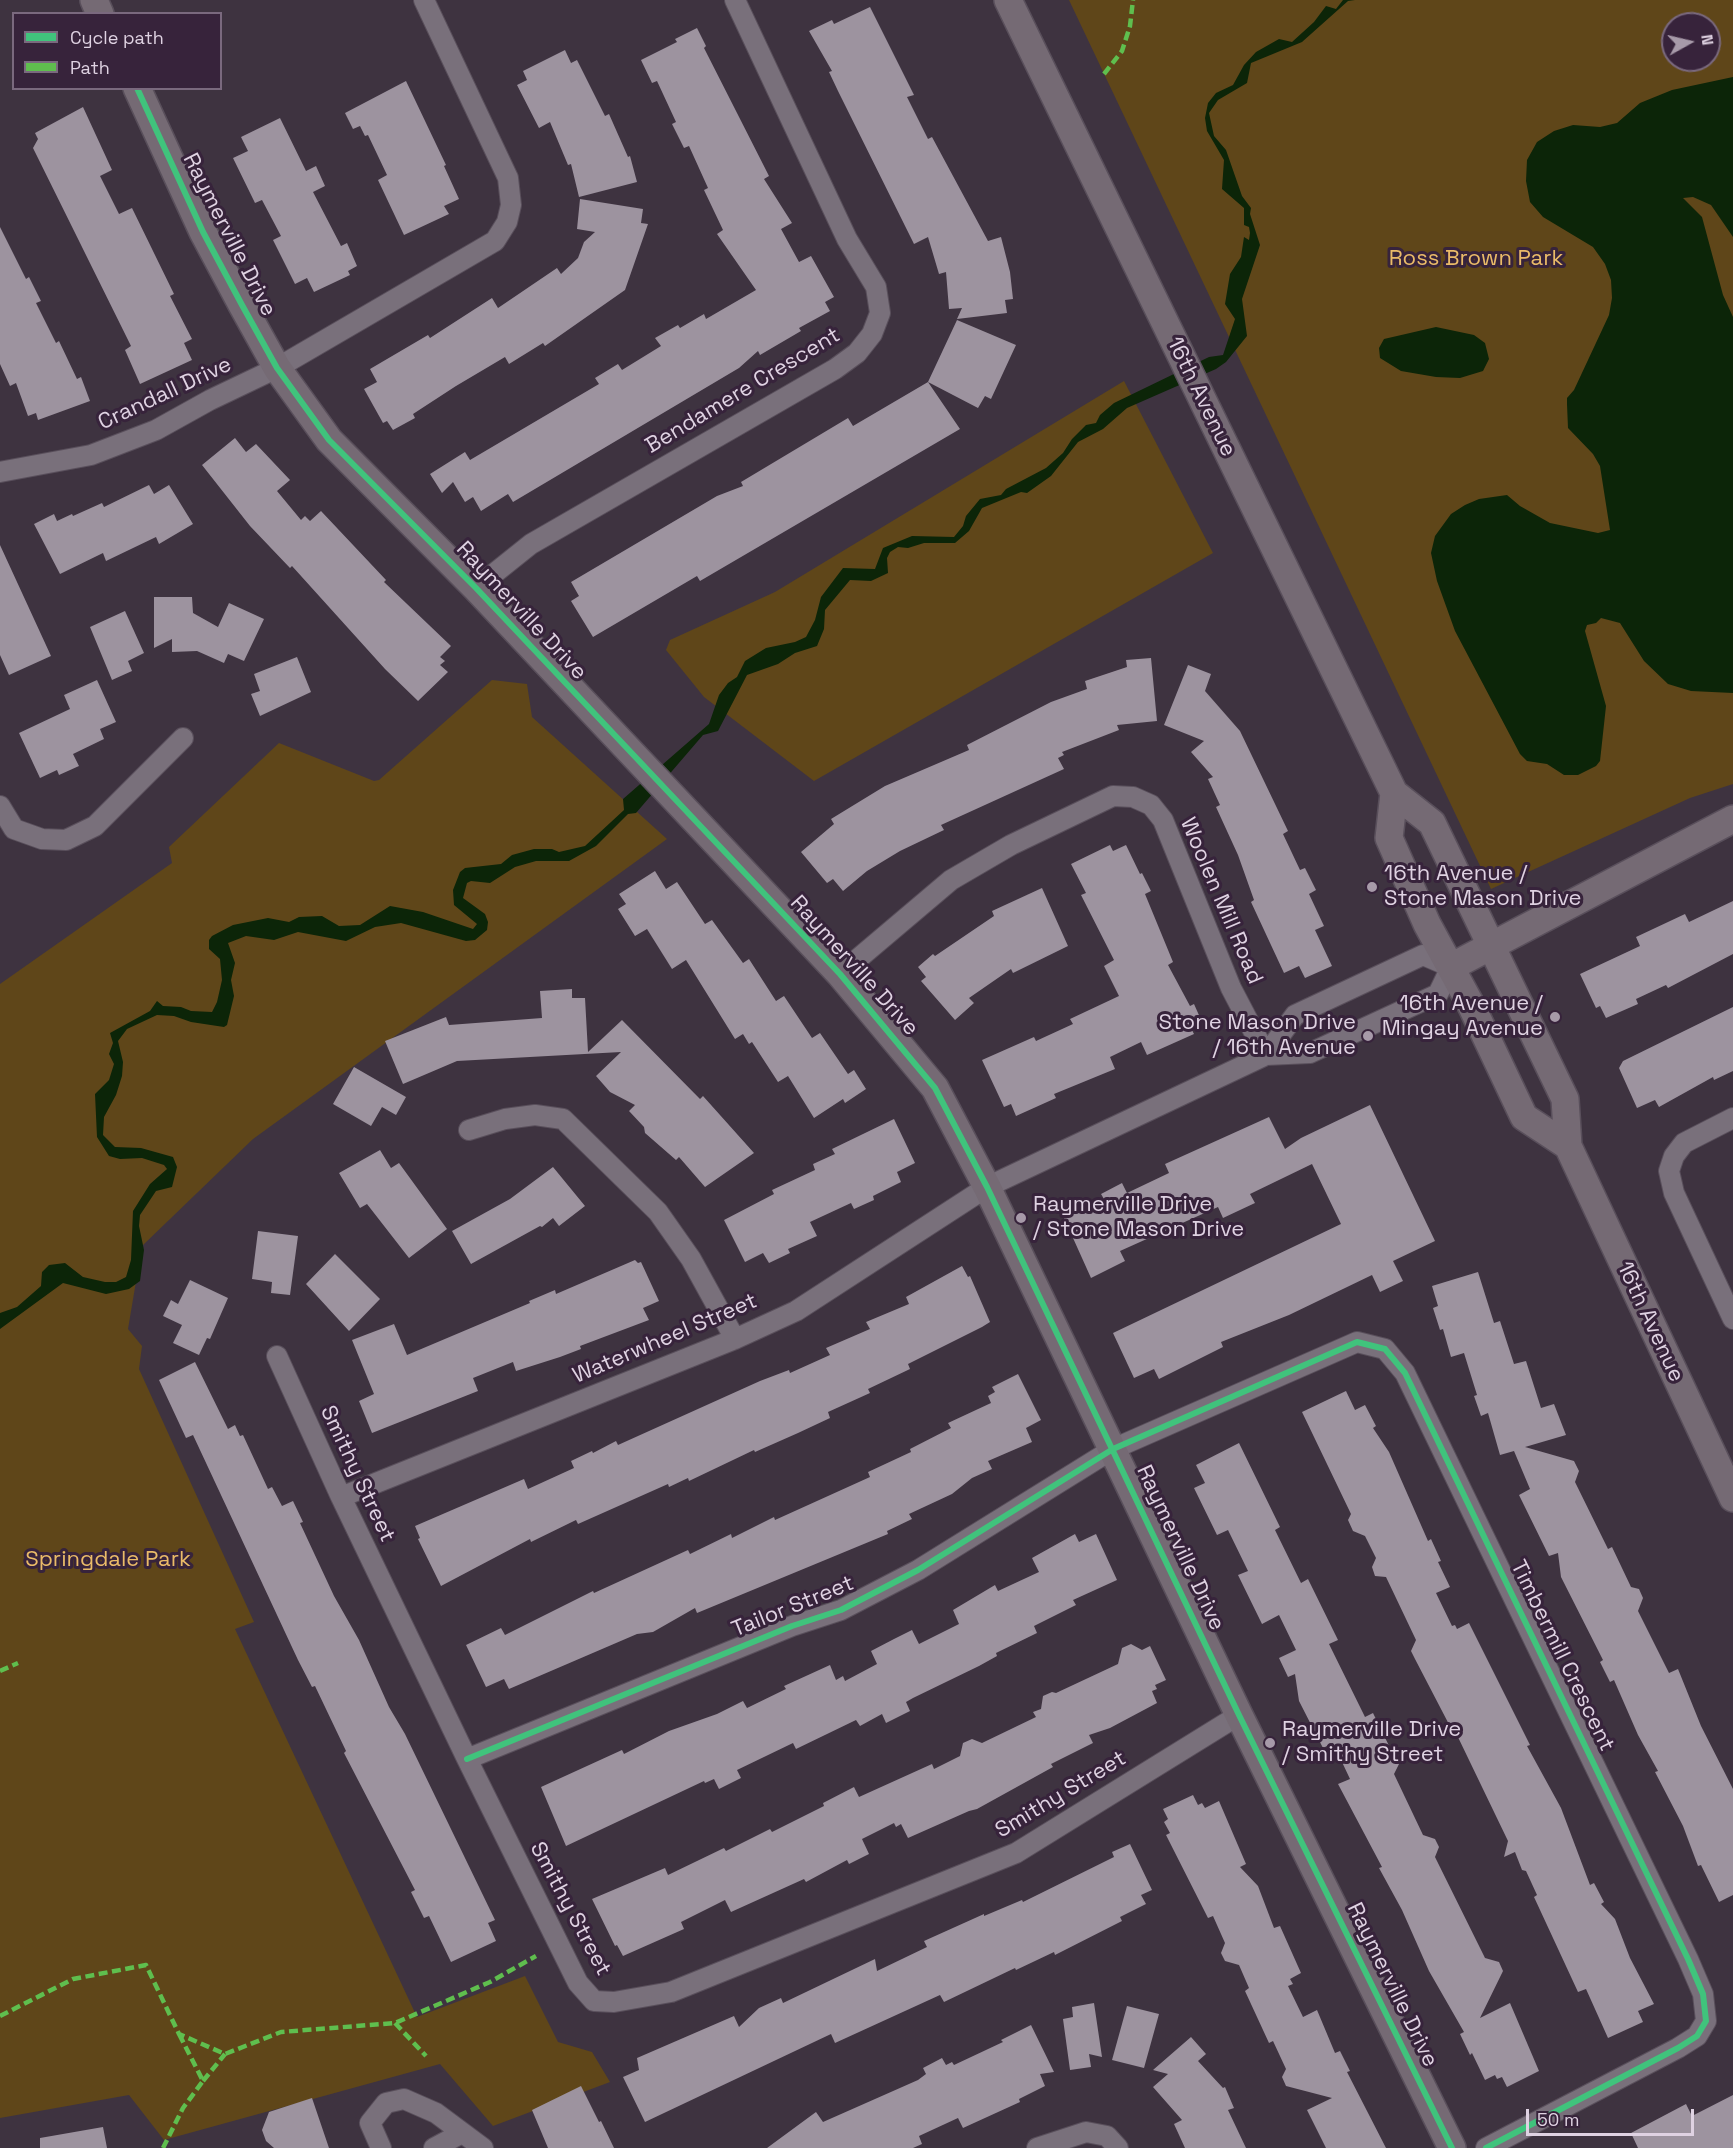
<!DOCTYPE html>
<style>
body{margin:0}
#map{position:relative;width:1733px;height:2148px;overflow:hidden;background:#3e3340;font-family:"Space Grotesk",sans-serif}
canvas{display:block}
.legend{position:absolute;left:12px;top:12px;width:210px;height:78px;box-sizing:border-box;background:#37233b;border:2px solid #7a697e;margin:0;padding:8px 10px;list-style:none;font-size:18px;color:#dfd2e2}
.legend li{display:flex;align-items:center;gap:12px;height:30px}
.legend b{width:30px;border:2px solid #7a697e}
.north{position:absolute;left:1661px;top:12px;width:60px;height:60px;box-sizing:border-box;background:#37233b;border:2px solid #7a697e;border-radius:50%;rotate:82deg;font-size:16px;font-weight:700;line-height:24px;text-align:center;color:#dfd2e2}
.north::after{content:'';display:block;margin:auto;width:21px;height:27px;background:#a79aa9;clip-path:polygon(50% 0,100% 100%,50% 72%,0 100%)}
.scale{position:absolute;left:1526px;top:2109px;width:168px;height:27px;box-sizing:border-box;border:3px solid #dfd2e2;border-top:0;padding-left:8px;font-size:18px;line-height:21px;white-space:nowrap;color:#dfd2e2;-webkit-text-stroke:4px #37233b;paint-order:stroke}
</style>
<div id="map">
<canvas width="1733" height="2148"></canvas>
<ul class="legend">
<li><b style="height:8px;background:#40c37c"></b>Cycle path</li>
<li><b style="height:8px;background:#5fbe4e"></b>Path</li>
</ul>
<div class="north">N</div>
<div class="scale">50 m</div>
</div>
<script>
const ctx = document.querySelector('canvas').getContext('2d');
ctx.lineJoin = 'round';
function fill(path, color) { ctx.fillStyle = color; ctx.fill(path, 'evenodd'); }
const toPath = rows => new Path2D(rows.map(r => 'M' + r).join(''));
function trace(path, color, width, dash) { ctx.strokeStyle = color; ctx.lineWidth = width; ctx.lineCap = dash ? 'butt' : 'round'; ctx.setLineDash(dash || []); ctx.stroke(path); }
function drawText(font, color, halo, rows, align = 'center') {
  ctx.font = font + ' "Space Grotesk",sans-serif'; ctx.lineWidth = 6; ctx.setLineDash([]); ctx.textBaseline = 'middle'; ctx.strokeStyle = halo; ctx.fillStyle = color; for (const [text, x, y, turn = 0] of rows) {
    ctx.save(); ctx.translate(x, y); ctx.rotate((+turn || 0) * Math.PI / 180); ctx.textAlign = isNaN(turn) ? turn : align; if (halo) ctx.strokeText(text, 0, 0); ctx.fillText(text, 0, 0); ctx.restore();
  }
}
fill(toPath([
 [1069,0,1733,0,1733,784,1690,798,1491,889],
 [1673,24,1709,24,1709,60,1673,60],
 [1124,381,1213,553,814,781,704,697,666,650,670,640,775,592],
 [492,680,527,684,532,717,667,839,253,1139,142,1246,128,1329,142,1346,139,1369,254,1622,235,1629,417,2017,525,1976,558,2042,592,2052,610,2082,493,2126,440,2064,164,2140,129,2095,0,2118,0,984,172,863,169,847,279,743,374,781,379,780]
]), '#5f4619');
fill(toPath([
 [1343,0,1355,0,1348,1,1302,42,1251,63,1247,83,1218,100,1209,113,1214,136,1226,150,1242,196,1251,208,1250,214,1260,245,1242,299,1247,336,1226,362,1216,369,1127,408,1103,429,1078,442,1051,476,1027,493,1021,492,982,508,969,531,955,543,924,543,908,548,898,547,890,552,887,558,888,573,871,581,850,580,825,610,824,629,817,646,795,653,778,664,747,675,718,731,703,735,636,813,628,814,596,846,569,861,536,861,515,867,490,883,471,881,467,883,463,898,485,914,488,922,487,930,475,940,466,941,401,923,375,927,346,941,298,932,274,940,246,936,228,943,235,963,231,980,234,996,227,1025,224,1027,191,1022,174,1016,157,1015,127,1029,118,1041,123,1062,122,1076,116,1095,104,1117,103,1135,115,1147,141,1148,173,1157,177,1167,172,1187,156,1191,140,1215,139,1226,144,1250,140,1281,129,1289,106,1294,63,1283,0,1329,0,1313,17,1307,41,1286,42,1272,49,1265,65,1263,83,1277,105,1282,116,1282,126,1277,131,1260,133,1211,150,1184,167,1169,164,1165,142,1158,120,1159,109,1156,97,1137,95,1094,109,1080,114,1064,109,1054,113,1043,110,1033,150,1011,157,1001,163,1006,181,1007,191,1011,212,1012,217,1002,222,980,220,959,209,949,209,940,212,936,233,925,268,918,289,922,299,917,322,916,339,926,360,925,390,906,423,912,473,929,477,924,454,905,453,890,460,872,465,868,501,864,512,855,534,849,552,849,559,852,585,846,624,810,623,799,709,724,719,695,728,683,737,677,745,661,766,648,795,642,806,637,815,620,821,597,843,568,875,569,883,548,912,536,954,537,963,526,966,516,980,499,1001,495,1006,489,1046,468,1063,453,1072,439,1086,425,1096,423,1100,415,1114,403,1209,357,1223,355,1235,319,1225,304,1230,274,1241,257,1244,237,1249,240,1250,233,1249,227,1244,225,1244,208,1222,189,1224,160,1207,131,1205,118,1208,103,1216,93,1233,85,1244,65,1256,52,1279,39,1292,42,1314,22,1326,6,1336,9],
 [1733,77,1733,237,1711,205,1693,197,1683,198,1702,217,1723,295,1733,317,1733,693,1691,691,1668,684,1644,661,1620,623,1601,618,1596,623,1587,625,1585,631,1606,706,1600,761,1596,766,1578,775,1564,775,1547,764,1527,761,1520,754,1455,631,1437,581,1431,553,1435,536,1451,514,1465,505,1479,499,1507,495,1520,506,1550,523,1598,533,1610,530,1600,466,1593,454,1568,428,1567,404,1567,398,1574,390,1609,315,1612,298,1611,280,1605,264,1593,247,1543,217,1530,202,1526,181,1527,160,1537,142,1554,131,1573,125,1600,127,1617,123,1640,103,1672,90],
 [1436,327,1474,335,1485,343,1489,359,1483,371,1460,378,1436,377,1401,371,1380,358,1379,348,1384,339]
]), '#0c2508');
fill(toPath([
 [870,7,914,95,907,97,928,139,932,137,988,241,1001,237,1010,272,1013,299,1005,300,1007,313,957,319,962,308,949,309,946,272,939,274,928,237,914,244,838,91,829,72,832,71,809,31,832,20,834,24],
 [697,28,706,46,704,48,769,176,764,179,792,223,781,229,799,262,811,256,834,297,825,302,830,311,799,328,801,331,760,355,758,351,739,368,513,502,508,494,481,511,473,497,465,502,453,482,442,493,430,474,465,452,470,460,599,384,595,378,618,364,622,370,661,346,655,338,678,325,680,328,704,314,706,319,756,290,717,234,723,230,704,190,708,188,689,146,684,148,672,124,676,122,657,81,652,83,641,60,677,42,675,39],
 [565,50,571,63,577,60,605,116,609,114,628,157,630,156,637,182,579,197,571,164,568,165,550,122,539,128,517,85,527,80,523,71],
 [406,81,446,165,444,166,459,199,444,206,449,214,404,235,378,180,387,175,368,135,365,136,360,126,353,129,345,113],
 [83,107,112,170,100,176,119,214,132,208,174,294,170,296,192,339,184,343,192,360,140,384,125,350,131,346,33,148,38,139,35,133],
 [280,118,306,171,316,166,325,186,313,192,341,246,347,243,357,266,348,271,350,275,314,292,307,278,295,284,273,240,281,236,262,200,255,203,233,158,248,151,241,137],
 [580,199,643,209,641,223,648,224,625,290,545,346,543,343,509,364,505,357,456,386,413,414,415,418,393,430,387,421,383,423,364,389,377,382,370,369,428,335,430,338,492,298,498,308,557,268,561,274,578,258,584,242,595,232,577,229],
 [0,227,26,279,29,277,41,301,36,303,56,343,59,341,77,379,81,377,90,401,38,420,36,413,28,416,16,383,10,386,0,364],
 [957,320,1016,345,991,399,985,396,978,408,928,382,960,429,700,581,697,576,593,637,571,601,579,596,571,582,717,496,743,486,741,482,848,418,853,426,928,382],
 [235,438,246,452,256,444,290,480,277,491,301,520,305,516,310,521,321,511,386,580,384,582,451,646,440,657,445,661,440,665,448,672,418,701,385,669,292,566,290,568,250,526,202,465],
 [149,485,154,494,169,485,193,524,159,544,156,537,106,561,103,553,60,574,34,524,54,514,57,521,72,514,73,516,102,503,104,507],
 [0,545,51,656,9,675,0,655],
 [154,597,192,597,193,613,218,627,229,603,264,619,244,661,228,654,224,663,197,651,172,652,172,639,154,648],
 [125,611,144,653,128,661,132,671,112,680,90,627],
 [297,657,311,692,260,716,251,694,260,691,254,674],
 [1151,658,1157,721,1117,725,1119,730,1062,752,1064,755,1058,758,1064,769,941,825,944,830,900,851,867,871,843,891,833,879,827,883,801,852,834,824,831,819,885,786,969,750,967,745,1051,702,1087,689,1085,681,1127,667,1126,660],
 [1188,665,1211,674,1205,691,1240,731,1288,831,1283,834,1300,870,1305,868,1316,890,1309,894,1324,926,1315,930,1332,966,1305,978,1299,966,1284,973,1251,902,1254,900,1238,855,1216,807,1220,805,1208,779,1213,777,1191,752,1204,741,1164,725],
 [97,680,116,722,100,729,104,739,73,754,79,766,59,775,57,770,40,778,19,733,70,709,64,695],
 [1110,845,1113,851,1126,845,1140,874,1142,873,1151,891,1145,894,1173,962,1168,965,1190,1006,1194,1004,1202,1022,1191,1028,1194,1034,1147,1055,1141,1042,1110,1057,1115,1069,1054,1094,1056,1098,1016,1116,1011,1104,1004,1107,982,1060,1034,1037,1036,1041,1073,1024,1070,1019,1119,996,1104,966,1114,960,1081,895,1086,893,1071,864],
 [655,871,666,889,677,882,705,924,712,920,743,963,749,959,776,1001,784,996,812,1038,820,1033,848,1074,854,1070,866,1089,845,1103,843,1099,814,1118,788,1076,778,1082,752,1042,749,1044,743,1034,735,1039,686,960,672,969,647,929,635,936,618,909,626,904,619,894],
 [1042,888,1068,946,1013,973,1011,969,969,998,974,1003,955,1020,921,981,926,977,918,967,933,954,935,956,994,916,992,911],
 [1733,901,1733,954,1668,988,1666,985,1636,999,1638,1004,1606,1018,1600,1006,1596,1008,1580,974,1640,946,1636,937,1685,914,1689,922],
 [572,989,572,998,585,998,588,1052,622,1020,700,1099,703,1096,754,1153,705,1187,679,1157,676,1160,645,1133,644,1127,629,1111,635,1105,610,1092,596,1076,621,1052,457,1061,403,1084,385,1041,446,1017,449,1025,542,1018,540,991],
 [1733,1007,1733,1071,1714,1080,1713,1077,1659,1107,1655,1100,1637,1108,1619,1068,1623,1061],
 [354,1067,406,1097,396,1115,382,1107,371,1126,333,1104],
 [1370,1105,1435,1241,1393,1261,1403,1281,1380,1292,1372,1275,1289,1315,1221,1342,1223,1347,1159,1379,1154,1369,1134,1378,1113,1333,1341,1224,1312,1164,1250,1194,1255,1203,1223,1218,1218,1207,1120,1251,1125,1261,1091,1278,1064,1218,1104,1199,1101,1194,1122,1183,1127,1193,1169,1173,1165,1164,1269,1117,1285,1149,1301,1138],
 [894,1119,915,1163,897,1172,901,1182,873,1196,874,1200,854,1209,851,1203,810,1222,817,1236,788,1249,790,1253,769,1263,763,1253,745,1262,724,1220,774,1194,772,1190,815,1170,813,1164,835,1154,832,1149],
 [380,1150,391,1168,399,1163,447,1229,409,1258,367,1204,360,1208,339,1173],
 [553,1167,585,1206,559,1226,553,1218,542,1227,540,1226,471,1264,452,1231,510,1199],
 [258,1231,298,1236,290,1295,271,1293,272,1282,252,1279],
 [335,1254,380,1299,349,1331,306,1284],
 [635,1260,638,1263,641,1262,659,1301,643,1308,649,1320,580,1346,581,1349,560,1357,516,1371,513,1362,473,1378,478,1391,372,1433,359,1401,374,1394,352,1340,394,1324,407,1355,530,1303,529,1301,555,1290,556,1294],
 [962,1266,968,1277,970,1276,990,1322,982,1327,908,1364,910,1369,868,1389,870,1393,828,1412,830,1418,798,1433,755,1452,754,1450,689,1481,688,1478,669,1487,668,1484,578,1524,576,1520,531,1542,530,1539,441,1586,418,1539,420,1538,415,1526,524,1479,528,1489,574,1468,571,1461,592,1451,593,1453,616,1441,618,1445,760,1381,789,1370,790,1373,830,1355,826,1348,870,1329,866,1322,909,1304,906,1297],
 [1478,1272,1494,1323,1500,1321,1514,1364,1526,1361,1541,1408,1554,1404,1566,1435,1525,1447,1574,1461,1579,1471,1575,1482,1608,1549,1612,1547,1631,1587,1639,1589,1643,1598,1638,1611,1669,1673,1678,1669,1701,1726,1733,1789,1733,1895,1719,1902,1701,1865,1698,1866,1683,1826,1655,1772,1658,1771,1638,1735,1614,1680,1610,1682,1600,1662,1603,1660,1561,1577,1558,1553,1549,1556,1519,1495,1530,1489,1514,1451,1500,1455,1488,1413,1481,1416,1474,1396,1477,1395,1464,1353,1451,1357,1443,1329,1440,1330,1433,1308,1438,1306,1432,1286],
 [190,1280,228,1298,210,1339,207,1338,199,1355,173,1343,182,1325,163,1316,171,1300,178,1304],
 [195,1362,228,1429,235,1425,240,1436,243,1435,268,1489,272,1487,282,1506,293,1501,303,1522,300,1523,334,1596,359,1640,389,1707,405,1734,495,1920,488,1923,496,1941,451,1962,429,1916,424,1918,411,1892,415,1890,344,1753,346,1751,315,1686,312,1687,298,1660,193,1435,186,1438,159,1380],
 [1018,1374,1041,1420,1026,1428,1032,1442,988,1461,992,1469,972,1478,952,1494,909,1514,912,1519,887,1531,888,1534,697,1613,695,1608,653,1632,637,1634,509,1689,504,1679,486,1687,466,1645,501,1628,505,1635,593,1591,594,1593,688,1550,690,1554,731,1534,732,1538,774,1517,775,1520,870,1477,868,1472,911,1452,910,1449,951,1428,948,1423,991,1403,988,1396,995,1392,992,1387],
 [1346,1391,1355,1410,1365,1405,1376,1426,1373,1428,1389,1452,1428,1541,1431,1539,1441,1561,1438,1562,1450,1587,1436,1593,1452,1626,1455,1625,1457,1629,1469,1623,1530,1745,1527,1746,1561,1808,1590,1885,1594,1883,1604,1902,1601,1904,1615,1919,1630,1958,1654,2004,1638,2011,1643,2022,1608,2038,1586,1989,1578,1992,1534,1897,1537,1895,1526,1871,1522,1870,1515,1852,1504,1857,1508,1841,1456,1733,1454,1734,1415,1659,1411,1651,1416,1640,1386,1577,1375,1576,1372,1567,1376,1558,1365,1536,1353,1531,1348,1520,1351,1514,1302,1412],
 [1239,1443,1280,1527,1275,1530,1301,1583,1308,1579,1338,1640,1329,1644,1365,1717,1373,1713,1393,1754,1395,1755,1399,1764,1394,1774,1423,1835,1435,1839,1439,1847,1435,1857,1485,1958,1499,1962,1503,1971,1480,2018,1510,2003,1539,2071,1507,2087,1502,2077,1497,2079,1495,2075,1485,2080,1472,2053,1470,2055,1460,2034,1464,2032,1429,1971,1402,1910,1379,1868,1382,1867,1338,1784,1350,1779,1333,1743,1323,1748,1299,1701,1295,1674,1288,1677,1279,1658,1296,1650,1279,1615,1262,1624,1238,1575,1248,1571,1228,1530,1217,1535,1194,1488,1205,1483,1196,1465],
 [1075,1534,1079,1542,1096,1534,1117,1580,1073,1600,1076,1605,1034,1626,1037,1633,996,1653,997,1656,979,1666,913,1698,906,1702,910,1711,886,1723,882,1714,860,1726,856,1720,796,1749,793,1743,737,1770,741,1778,719,1789,714,1779,705,1783,704,1781,566,1846,541,1787,622,1750,624,1754,669,1731,717,1714,743,1701,747,1708,786,1689,784,1686,830,1665,836,1680,843,1676,845,1681,877,1664,871,1651,894,1639,912,1630,919,1644,959,1624,953,1610,995,1585,998,1591,1039,1572,1032,1558],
 [1131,1644,1142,1650,1150,1646,1166,1680,1155,1685,1157,1689,1152,1691,1157,1703,1110,1728,1089,1735,1093,1743,1051,1764,1053,1767,977,1809,969,1811,908,1838,901,1824,896,1827,894,1823,862,1839,869,1854,849,1864,847,1860,806,1882,804,1879,731,1912,725,1900,681,1922,684,1929,623,1956,617,1945,615,1946,592,1899,665,1868,668,1875,724,1848,726,1851,770,1829,772,1832,824,1806,823,1803,854,1787,859,1797,932,1764,934,1769,960,1756,963,1743,972,1739,982,1743,1036,1717,1033,1712,1041,1709,1043,1696,1052,1692,1056,1693,1118,1664,1122,1648],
 [1193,1795,1198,1805,1202,1803,1205,1808,1219,1801,1246,1864,1240,1867,1258,1886,1274,1928,1280,1926,1301,1973,1290,1979,1293,1984,1288,1986,1303,2017,1317,2010,1335,2053,1340,2051,1350,2071,1347,2072,1386,2148,1326,2148,1307,2110,1332,2098,1286,2086,1282,2077,1286,2069,1273,2041,1269,2043,1245,1991,1249,1988,1239,1965,1225,1961,1221,1953,1225,1943,1213,1916,1208,1918,1166,1835,1170,1833,1164,1822,1168,1819,1163,1809],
 [1130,1844,1152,1890,1141,1895,1146,1904,1120,1917,1122,1921,1055,1955,1054,1952,1016,1970,1015,1968,944,2002,940,1995,835,2043,831,2034,645,2122,623,2077,639,2070,637,2058,734,2016,739,2027,759,2008,781,1998,783,2003,875,1959,877,1971,927,1947,924,1941,984,1914,984,1916,1022,1900,1023,1902,1114,1857,1112,1852],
 [1094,2003,1102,2057,1089,2054,1091,2067,1070,2070,1063,2019,1073,2017,1072,2007],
 [1127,2006,1159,2014,1144,2068,1112,2060],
 [1031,2025,1054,2072,1040,2074,1045,2086,1019,2099,1020,2102,963,2128,958,2118,919,2136,922,2144,913,2148,767,2148,816,2112,823,2122,918,2080,926,2074,923,2068,942,2058,946,2065,952,2062,954,2065,1003,2042,1001,2040],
 [1191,2037,1206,2054,1198,2061,1223,2088,1225,2087,1234,2108,1228,2110,1246,2148,1185,2148,1174,2124,1182,2120,1153,2087,1168,2074,1153,2070],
 [581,2086,599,2122,601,2121,614,2148,548,2148,532,2110],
 [1733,2095,1733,2148,1638,2148,1631,2133,1686,2104,1692,2116],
 [312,2098,329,2148,274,2148,266,2141,262,2130,269,2112],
 [103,2127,107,2148,40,2148,40,2138]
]), '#9d939f');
const street = toPath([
 [0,472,91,455,156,430,210,400,277,368,495,241,507,222,511,205,508,178,424,0],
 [476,588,531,544,835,369,857,353,872,334,880,313,876,287,847,239,735,0],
 [0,806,14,829,42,839,66,840,95,826,183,738],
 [840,974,951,880,1011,845,1113,796,1133,797,1151,805,1163,820,1231,988,1266,1055],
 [1733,1118,1684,1143,1674,1156,1669,1171,1674,1193,1733,1319],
 [469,1130,505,1119,535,1115,563,1119,658,1212,691,1259,735,1339],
 [277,1356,341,1497,467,1759,578,1983,594,2001,614,2002,671,1992,1016,1853,1239,1715],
 [341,1497,735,1339,796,1311,987,1187,1266,1055,1310,1053,1438,994,1451,967,1423,955,1295,1015,1266,1055],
 [467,1759,792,1626,841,1610,918,1570,1113,1449,1357,1342,1385,1349,1405,1373,1688,1959,1703,1994,1706,2021,1697,2036,1678,2048,1486,2148],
 [381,2148,370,2123,386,2103,404,2099,436,2113,483,2148],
 [434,2148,462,2133],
 [1037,2148,1086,2132,1107,2136,1118,2148]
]);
const secondary = toPath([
 [94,0,100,14],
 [1008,0,1394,793,1432,823,1565,1099,1568,1146,1733,1498],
 [137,88,203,232,242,305,277,368,329,440,476,588,840,974,935,1088,987,1187,1239,1715,1452,2148],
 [1394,793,1389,838,1427,924,1471,1005,1524,1117,1568,1146],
 [1451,967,1733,819]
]);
trace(street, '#594f5b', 22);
trace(secondary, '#594f5b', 30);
trace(street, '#79707b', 20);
trace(secondary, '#756a74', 27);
trace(toPath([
 [1104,74,1122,51,1130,26,1133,0],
 [0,1671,18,1663],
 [0,2016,73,1979,146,1965,179,2034,225,2054,281,2032,395,2023,490,1982,536,1956],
 [395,2023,426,2056],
 [203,2081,225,2054],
 [163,2148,183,2108,203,2081,179,2034]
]), '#5fbe4e', 4.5, [9, 4.5]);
trace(toPath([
 [137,88,203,232,242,305,277,368,329,440,476,588,840,974,935,1088,987,1187,1239,1715,1452,2148],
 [467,1759,792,1626,841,1610,918,1570,1113,1449,1357,1342,1385,1349,1405,1373,1688,1959,1703,1994,1706,2021,1697,2036,1678,2048,1486,2148]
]), '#40c37c', 6);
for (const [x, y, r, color] of [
 [1372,887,6,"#a79aa9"],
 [1555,1017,6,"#a79aa9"],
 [1368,1036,6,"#a79aa9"],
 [1021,1218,6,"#a79aa9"],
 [1270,1743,6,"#a79aa9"]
]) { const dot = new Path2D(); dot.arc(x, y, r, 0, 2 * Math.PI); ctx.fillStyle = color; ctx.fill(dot); trace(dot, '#37233b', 2); }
drawText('22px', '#dfd2e2', '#37233b', [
 ["Raymerville Drive",229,235,63],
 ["Bendamere Crescent",743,391,-31],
 ["Crandall Drive",165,394,-25],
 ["16th Avenue",1201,397,64],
 ["Raymerville Drive",521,611,47],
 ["Woolen Mill Road",1221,901,67],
 ["Raymerville Drive",854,966,48],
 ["16th Avenue",1650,1322,65],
 ["Waterwheel Street",665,1339,-23],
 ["Smithy Street",357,1474,65],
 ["Raymerville Drive",1180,1548,65],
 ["Tailor Street",793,1607,-22],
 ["Timbermill Crescent",1562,1656,64],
 ["Smithy Street",1061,1795,-31],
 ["Smithy Street",570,1909,62],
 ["Raymerville Drive",1392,1985,64]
]);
drawText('22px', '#eabb68', '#37233b', [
 ["Ross Brown Park",1476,259],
 ["Springdale Park",108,1560]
]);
drawText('22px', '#dfd2e2', '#37233b', [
 ["16th Avenue /",1384,874],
 ["Stone Mason Drive",1384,899],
 ["16th Avenue /",1543,1004,"right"],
 ["Mingay Avenue",1543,1029,"right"],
 ["Stone Mason Drive",1356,1023,"right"],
 ["/ 16th Avenue",1356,1048,"right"],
 ["Raymerville Drive",1033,1205],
 ["/ Stone Mason Drive",1033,1230],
 ["Raymerville Drive",1282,1730],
 ["/ Smithy Street",1282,1755]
], 'left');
</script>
